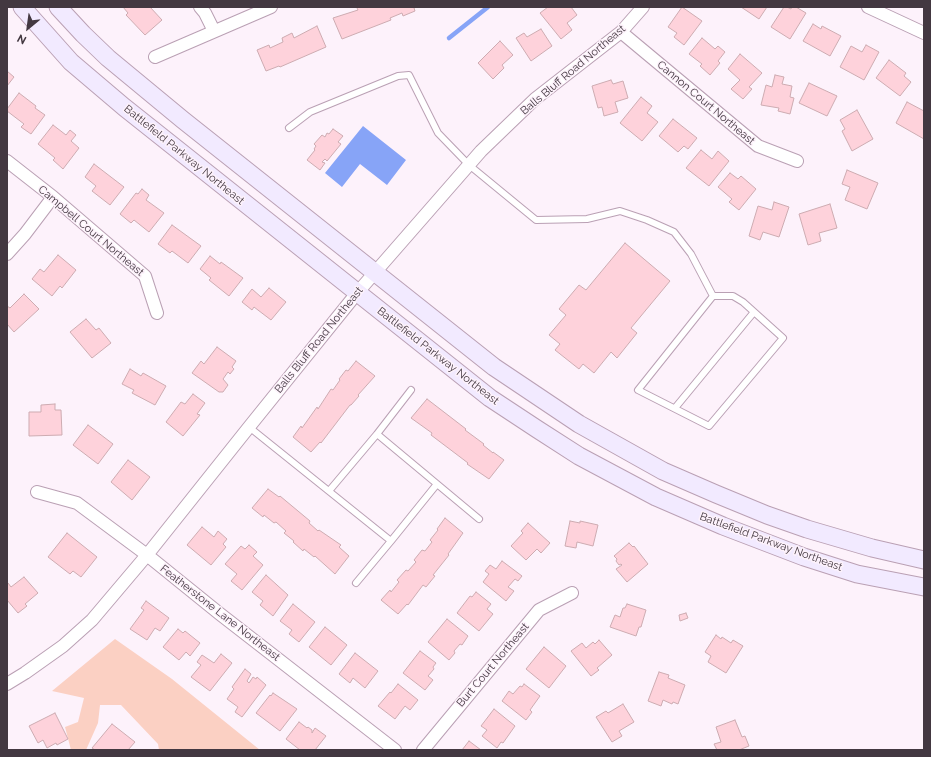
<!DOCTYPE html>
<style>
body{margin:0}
#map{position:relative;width:931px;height:757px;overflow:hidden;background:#fdf2fb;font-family:Raleway,sans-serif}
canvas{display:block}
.frame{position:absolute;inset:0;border:8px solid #433841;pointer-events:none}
.north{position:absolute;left:8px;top:8px;width:40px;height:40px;-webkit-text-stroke:3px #fdf2fb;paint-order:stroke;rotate:209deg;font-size:11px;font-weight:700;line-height:16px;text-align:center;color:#433841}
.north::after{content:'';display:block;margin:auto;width:14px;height:18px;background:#433841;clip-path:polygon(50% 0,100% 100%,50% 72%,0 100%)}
</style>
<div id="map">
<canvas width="931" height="757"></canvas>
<div class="frame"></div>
<div class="north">N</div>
</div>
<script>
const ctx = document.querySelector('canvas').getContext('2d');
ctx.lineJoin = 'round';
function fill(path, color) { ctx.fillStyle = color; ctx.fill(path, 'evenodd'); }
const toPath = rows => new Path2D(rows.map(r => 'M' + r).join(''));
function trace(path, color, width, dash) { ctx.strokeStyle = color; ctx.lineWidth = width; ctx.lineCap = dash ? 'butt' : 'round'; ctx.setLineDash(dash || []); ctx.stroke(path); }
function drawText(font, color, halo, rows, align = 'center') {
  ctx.font = font + ' Raleway,sans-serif'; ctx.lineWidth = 3; ctx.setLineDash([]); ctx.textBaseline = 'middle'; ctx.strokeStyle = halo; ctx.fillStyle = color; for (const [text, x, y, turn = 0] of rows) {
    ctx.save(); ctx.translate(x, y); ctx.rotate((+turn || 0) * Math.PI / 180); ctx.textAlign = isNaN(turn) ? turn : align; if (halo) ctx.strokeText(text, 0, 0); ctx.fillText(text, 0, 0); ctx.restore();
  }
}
fill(toPath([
 [115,639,172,679,260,750,159,750,158,744,121,705,100,705,98,723,86,750,71,750,65,727,78,722,84,698,52,691]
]), '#fbd0c3');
fill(toPath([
 [363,126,406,160,387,185,360,164,342,187,325,173]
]), '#87a4f7');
trace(toPath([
 [449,38,488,7]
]), '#87a4f7', 4.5);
const building = toPath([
 [123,7,150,7,162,20,145,35,126,15,128,13,123,7],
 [358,7,417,7,414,8,415,11,403,16,402,13,390,18,391,20,342,39,333,18,358,10,357,8,358,7],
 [548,7,571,7,577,15,567,23,572,30,561,39,540,13,548,7],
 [682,7,702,21,684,45,674,37,677,33,668,27,682,7],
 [741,7,767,7,759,19,741,7],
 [784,7,787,7,791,9,792,7,796,7,806,13,790,39,771,27,784,7],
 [813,24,821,29,822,26,841,36,830,56,803,41,813,24],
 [317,26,326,47,280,67,279,66,266,71,257,50,269,45,270,48,283,42,282,38,292,33,294,38,317,26],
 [541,29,552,46,531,61,516,38,524,33,527,37,541,29],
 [702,38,715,49,718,46,725,52,718,61,720,63,710,75,700,66,702,64,689,54,702,38],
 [500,41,513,55,502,65,504,68,493,79,478,63,500,41],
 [866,45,879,52,864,80,840,67,851,46,862,52,866,45],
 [740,54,762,73,749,87,752,89,743,99,731,89,740,80,728,69,740,54],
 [889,60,906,73,904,76,911,82,900,96,876,78,889,60],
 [7,71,14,77,7,86,7,71],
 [775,75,784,77,782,84,792,86,790,97,794,98,790,114,778,111,779,108,761,105,766,85,772,87,775,75],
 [611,80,613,84,623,81,628,98,615,102,618,112,604,116,602,107,598,108,592,86,611,80],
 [809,83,837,96,827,116,799,103,809,83],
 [19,93,36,106,35,108,45,115,31,134,21,127,24,124,7,111,7,109,19,93],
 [641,97,652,106,647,113,658,122,642,141,620,123,641,97],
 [907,102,924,111,924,139,896,123,907,102],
 [857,110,873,139,852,151,842,131,845,129,840,120,857,110],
 [673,119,697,138,688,149,684,146,678,152,659,136,673,119],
 [53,125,66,135,70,130,76,135,71,141,79,148,63,169,53,160,55,158,38,144,53,125],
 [333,129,343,136,338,142,341,144,327,161,325,159,322,162,325,163,320,170,307,160,315,150,314,149,316,146,314,144,322,135,325,137,327,133,329,134,333,129],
 [701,150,712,159,718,151,729,161,709,186,686,168,701,150],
 [94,164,124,187,110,205,92,191,96,186,85,177,94,164],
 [847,170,878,183,867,209,845,200,850,187,842,184,847,170],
 [730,173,738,179,741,176,756,189,739,210,729,202,732,199,718,187,730,173],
 [142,189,149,195,146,200,164,213,149,232,134,220,131,223,120,214,136,193,138,194,142,189],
 [774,202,789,207,779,237,763,232,760,240,749,236,758,206,772,210,774,202],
 [830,204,837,228,819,233,821,241,808,245,799,214,830,204],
 [172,225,201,246,188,263,172,251,170,253,158,244,172,225],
 [625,243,670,281,631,328,637,333,617,358,611,352,594,373,583,364,579,369,555,350,560,344,549,335,566,315,559,309,579,285,586,290,625,243],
 [58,255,76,270,62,288,60,286,52,296,32,279,40,269,44,272,58,255],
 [210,256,220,264,221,262,243,278,229,296,209,280,211,278,200,269,210,256],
 [269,288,286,302,271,320,254,307,252,310,242,302,252,289,261,297,269,288],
 [24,294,39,309,14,332,7,324,7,306,10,308,24,294],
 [86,319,96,330,99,328,111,343,92,358,70,332,86,319],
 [217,347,236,361,232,367,234,369,230,374,228,372,223,379,228,385,223,392,219,392,192,373,201,361,204,364,217,347],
 [356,361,375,376,358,395,359,396,351,405,350,405,321,443,320,442,311,452,293,437,301,426,302,428,317,407,318,409,331,389,333,390,340,380,339,379,346,370,348,371,356,361],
 [130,369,141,376,143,373,166,386,155,405,132,393,134,390,122,384,130,369],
 [193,394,205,403,197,414,200,415,183,436,166,422,181,402,185,404,193,394],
 [427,399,466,429,465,430,484,444,483,445,493,453,493,452,504,460,489,479,467,464,468,463,431,435,432,433,411,418,427,399],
 [55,404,55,410,61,410,62,435,29,436,29,412,41,412,41,405,55,404],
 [88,425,113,444,98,464,73,445,88,425],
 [128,460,150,477,132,500,111,482,128,460],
 [268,489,279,497,280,496,310,521,309,523,318,531,319,530,341,545,339,547,349,556,335,574,315,556,314,557,304,549,303,551,293,542,294,541,284,533,286,531,276,522,274,523,264,515,263,517,252,508,268,489],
 [445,518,463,533,448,554,449,555,433,575,435,576,426,587,423,585,408,605,407,604,398,614,381,600,390,590,391,592,399,582,397,580,406,570,408,571,416,562,414,560,422,550,425,551,432,542,430,540,438,530,437,529,445,518],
 [570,521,580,523,580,521,598,525,593,546,577,542,576,548,565,546,570,521],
 [528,523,550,543,541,553,537,549,526,560,511,546,523,533,521,531,528,523],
 [202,527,214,537,218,531,227,539,223,544,226,547,211,565,187,545,202,527],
 [67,533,97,557,81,577,73,571,70,574,48,557,67,533],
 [629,543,633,547,634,546,648,564,627,582,616,569,622,565,621,564,619,565,616,561,617,559,614,556,629,543],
 [249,545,257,552,253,556,263,565,242,590,231,581,237,574,225,564,241,546,245,549,249,545],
 [502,561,522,576,518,581,515,579,508,587,514,591,506,601,483,582,489,574,485,571,490,565,496,569,502,561],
 [266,575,288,595,273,616,260,605,263,601,252,592,266,575],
 [24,577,38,593,25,604,27,606,18,613,7,600,7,584,8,583,11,587,24,577],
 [476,592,491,604,487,609,493,614,479,631,457,613,470,596,472,597,476,592],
 [146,601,169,618,160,631,155,628,147,640,130,629,144,610,141,608,146,601],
 [293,604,315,622,299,642,289,634,292,630,280,621,293,604],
 [627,604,646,610,641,627,639,627,636,636,610,627,615,615,620,617,623,608,625,608,627,604],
 [686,613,688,618,680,621,679,615,686,613],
 [447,619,468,636,462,645,460,644,454,651,455,653,449,660,428,642,447,619],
 [325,627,347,645,331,665,309,647,325,627],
 [178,629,183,633,185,631,200,643,190,656,186,652,179,660,163,647,178,629],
 [716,635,721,639,722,637,731,643,733,640,743,646,726,673,708,662,711,656,705,652,716,635],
 [599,640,612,655,597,668,599,670,591,676,571,651,582,643,586,648,593,642,595,644,599,640],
 [544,647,566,666,549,688,526,669,544,647],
 [420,651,436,663,433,667,434,669,428,676,433,680,425,690,403,673,420,651],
 [355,653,378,671,365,688,353,678,350,683,339,674,355,653],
 [221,654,232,663,210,691,191,677,201,665,197,662,202,655,214,663,221,654],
 [245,669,251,674,247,681,249,683,253,677,256,679,257,677,266,685,242,717,235,712,238,707,227,699,234,689,232,687,245,669],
 [659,672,669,675,668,678,685,685,678,704,673,702,672,704,663,700,661,706,648,701,659,672],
 [398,684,418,700,410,710,405,706,395,719,378,706,390,692,391,693,398,684],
 [524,684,540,696,530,710,532,712,526,720,502,701,509,691,513,694,520,686,522,687,524,684],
 [273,693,297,709,280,731,256,713,270,695,271,696,273,693],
 [623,704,634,722,619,731,622,736,612,742,596,717,606,711,608,713,623,704],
 [494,709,515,726,503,743,501,742,497,748,482,736,487,730,481,726,494,709],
 [55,713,68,739,57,745,56,743,47,748,43,740,38,743,29,726,55,713],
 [735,720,742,737,745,736,749,746,739,750,717,750,714,744,721,742,716,727,735,720],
 [299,722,307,728,308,727,312,730,312,733,315,728,326,736,315,750,300,750,286,739,299,722],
 [112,724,135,742,128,750,95,750,92,748,112,724],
 [469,741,481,750,462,750,469,741]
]);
fill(building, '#fed2db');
trace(building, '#cdabb1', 1);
const lane = toPath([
 [289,128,310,112,398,76,409,75,438,133,469,165,536,220,587,219,620,211,647,220,674,232,691,254,713,296,638,390,709,426,783,338,743,302,733,296,713,296],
 [675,408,754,312],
 [249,427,391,541,356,583],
 [377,434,411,390],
 [329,491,377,434,437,484],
 [391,541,437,484,479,519]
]);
const street = toPath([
 [200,7,205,13,214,31],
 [868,7,924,33],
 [621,32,758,146,797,161],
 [155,57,271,7],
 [7,161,53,197,145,276,157,313],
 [7,254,25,234,53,197],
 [37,492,77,503,147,555,220,614,395,750],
 [7,684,25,673,63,646,92,620,147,555,249,427,357,293,481,151,535,99,621,32,643,7],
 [423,750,539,610,572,593]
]);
const secondary = toPath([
 [22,7,71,62,124,107,490,398,537,429,579,456,656,497,723,526,804,557,857,574,924,587],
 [58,7,83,34,108,58,183,120,494,367,579,424,663,471,716,494,767,515,807,529,872,548,924,560]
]);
trace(lane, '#baa0b4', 8);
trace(street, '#baa0b4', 14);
trace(secondary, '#baa0b4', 19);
trace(lane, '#fff', 6);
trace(street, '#fff', 12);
trace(secondary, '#f2eaff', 17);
drawText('11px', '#433841', '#fdf2fb', [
 ["Balls Bluff Road Northeast",573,70,-40],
 ["Cannon Court Northeast",706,103,40],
 ["Battlefield Parkway Northeast",184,155,39],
 ["Campbell Court Northeast",91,231,40],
 ["Balls Bluff Road Northeast",319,340,-51],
 ["Battlefield Parkway Northeast",438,356,38],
 ["Battlefield Parkway Northeast",771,542,20],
 ["Featherstone Lane Northeast",220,613,38],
 ["Burt Court Northeast",493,665,-50]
]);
</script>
